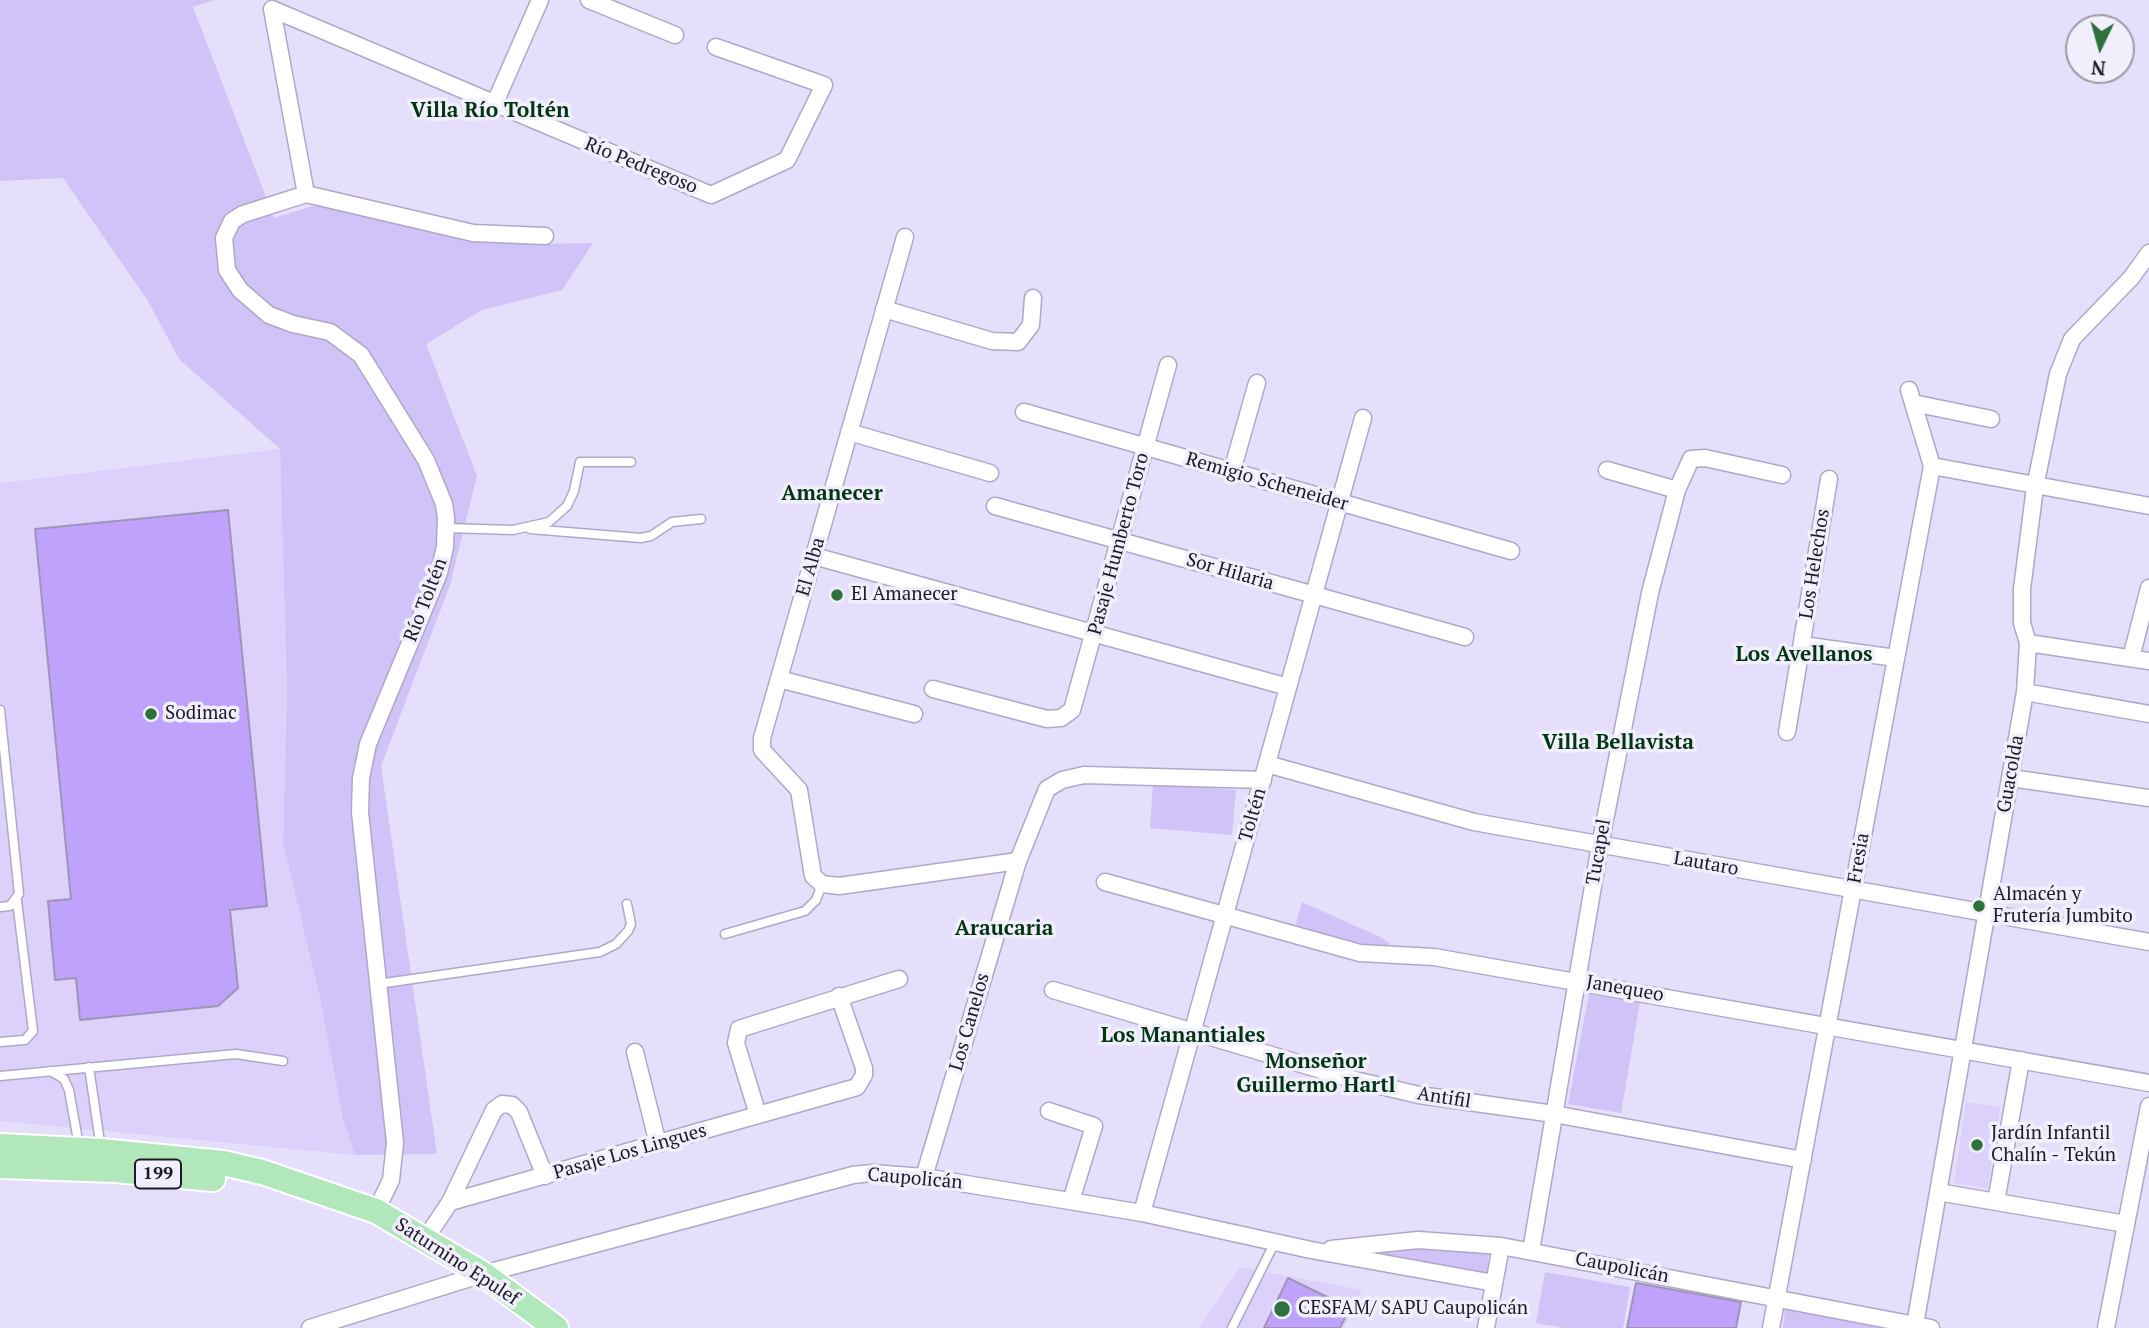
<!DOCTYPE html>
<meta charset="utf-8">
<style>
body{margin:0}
#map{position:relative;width:2149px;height:1328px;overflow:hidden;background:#e6dffb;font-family:"PT Serif",serif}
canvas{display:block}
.north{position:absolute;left:2065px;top:14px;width:70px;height:70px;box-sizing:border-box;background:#f2effd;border:2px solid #9d9aa7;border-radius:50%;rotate:185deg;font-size:19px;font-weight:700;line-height:28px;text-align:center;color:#1d1a26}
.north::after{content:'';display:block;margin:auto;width:24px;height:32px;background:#2d713c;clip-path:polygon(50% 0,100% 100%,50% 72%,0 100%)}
</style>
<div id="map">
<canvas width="2149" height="1328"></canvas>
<div class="north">N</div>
</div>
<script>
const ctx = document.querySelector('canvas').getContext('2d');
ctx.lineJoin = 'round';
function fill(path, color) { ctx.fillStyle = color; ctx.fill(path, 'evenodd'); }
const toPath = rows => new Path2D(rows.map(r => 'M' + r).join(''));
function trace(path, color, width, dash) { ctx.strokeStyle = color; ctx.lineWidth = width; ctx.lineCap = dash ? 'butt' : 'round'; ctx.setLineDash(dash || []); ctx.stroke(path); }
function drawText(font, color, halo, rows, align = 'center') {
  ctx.font = font + ' "PT Serif",serif'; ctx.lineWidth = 7; ctx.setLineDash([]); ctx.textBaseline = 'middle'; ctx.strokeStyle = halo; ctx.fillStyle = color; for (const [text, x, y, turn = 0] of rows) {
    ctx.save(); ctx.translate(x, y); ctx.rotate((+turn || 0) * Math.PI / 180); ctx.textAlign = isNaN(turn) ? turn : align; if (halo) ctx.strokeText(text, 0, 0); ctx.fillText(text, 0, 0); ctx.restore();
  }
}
fill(toPath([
 [280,449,287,690,283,843,320,998,343,1119,355,1155,0,1121,0,483],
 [1966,1102,2000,1107,1988,1188,1954,1183],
 [1240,1267,1362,1290,1344,1328,1199,1328]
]), '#ddd1fb');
fill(toPath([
 [0,0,214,0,193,7,274,218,329,201,396,212,542,244,593,243,562,290,482,310,426,344,477,476,450,585,381,766,437,1154,355,1155,343,1119,320,998,283,843,287,690,280,449,179,359,148,301,63,178,0,181],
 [1153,784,1236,790,1232,835,1150,828],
 [1302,902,1380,937,1389,943,1389,950,1372,950,1295,927],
 [1589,994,1640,1002,1621,1113,1568,1104],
 [1408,1248,1489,1254,1486,1275,1359,1255],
 [1545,1272,1630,1287,1623,1328,1565,1328,1536,1323],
 [1785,1309,1883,1328,1783,1328]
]), '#d1c2f8');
const building = toPath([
 [228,510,267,906,230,910,238,988,218,1006,80,1020,76,978,55,980,48,901,71,899,35,529,228,510],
 [1288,1278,1350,1308,1340,1328,1264,1328,1288,1278],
 [1636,1283,1741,1302,1736,1328,1627,1328,1636,1283]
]);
fill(building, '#bea2fc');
trace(building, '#9e95b5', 2);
const service = toPath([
 [446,528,513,530,549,522,567,506,574,491,580,462,631,462],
 [530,529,641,538,651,536,672,522,701,519],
 [0,710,19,894,10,906,0,907],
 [725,934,805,911,816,900,822,884],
 [378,984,600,952,616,944,628,931,631,924,627,904],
 [0,1042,25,1040,33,1031,17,901],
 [89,1067,101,1149],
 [51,1071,64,1079,69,1090,79,1146],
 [0,1076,236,1054,283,1061],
 [1232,1328,1275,1242]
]);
const minor = toPath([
 [589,0,675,35],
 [272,9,711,195,787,160,824,85,716,47],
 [272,9,306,194],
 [494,105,540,0],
 [306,194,243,214,232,221,224,238,227,270,240,290,269,315,293,324,330,332,361,355,426,460,444,504,446,518,445,547,439,573,368,744,361,778,360,812,395,1143,391,1180,376,1211],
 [306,194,473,233,545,236],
 [905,237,762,738,762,750,799,790,813,876,822,884,839,886,1018,861],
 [884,309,992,341,1018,342,1031,325,1033,298],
 [1913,403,1991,419],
 [1024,412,1511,551],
 [849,432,990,473],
 [1932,466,2149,506],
 [1607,470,1677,490],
 [1232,471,1257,383],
 [995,506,1465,637],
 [814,556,1288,687],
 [2028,643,2149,661],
 [1802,645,1896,658],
 [2131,658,2149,588],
 [779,679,914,714],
 [933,689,1047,719,1061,718,1072,710,1168,365],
 [2025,692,2149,714],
 [1787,732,1829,479],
 [1267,764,1474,822,2149,942],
 [2011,778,2149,798],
 [1105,882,1360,953,1434,957,2149,1083],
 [1053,990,1355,1080,1419,1095,1554,1114,1803,1160],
 [635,1052,658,1144],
 [1049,1111,1094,1126,1071,1201],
 [758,1115,736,1043,739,1029,899,979],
 [924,1177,1018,861,1047,789,1062,780,1084,775,1263,780],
 [1938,1192,2126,1224],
 [450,1202,494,1110,502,1104,512,1105,519,1112,545,1176],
 [1996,1202,2021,1060],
 [1142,1213,1363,418],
 [426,1238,450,1202,857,1087,864,1075,864,1068,839,996],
 [1331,1249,1418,1240,1501,1246,1931,1328],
 [1531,1251,1600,845,1650,593,1677,490,1691,459,1705,458,1782,475],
 [1915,1325,2025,692,2028,643,2022,623,2022,589,2035,487,2058,374,2072,339,2131,278,2149,253],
 [310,1328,483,1274,853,1175,872,1173,924,1177,1142,1213,1311,1250,1494,1283],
 [1486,1328,1501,1246],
 [1771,1328,1932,466,1909,390],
 [2106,1328,2149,1106]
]);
const primary = toPath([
 [0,1146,101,1151,223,1163,262,1172,376,1211,483,1274,556,1328],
 [0,1166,115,1170,213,1179]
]);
trace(service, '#b0a7c8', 11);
trace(minor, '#b0a7c8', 19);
trace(primary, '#fff', 28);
trace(service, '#fff', 8);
trace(minor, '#fff', 16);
trace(primary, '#b2e6bb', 24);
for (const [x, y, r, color] of [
 [837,595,7,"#2d713c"],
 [151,714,7,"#2d713c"],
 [1979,906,7,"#2d713c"],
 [1977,1145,7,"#2d713c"],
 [1282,1309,9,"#2d713c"]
]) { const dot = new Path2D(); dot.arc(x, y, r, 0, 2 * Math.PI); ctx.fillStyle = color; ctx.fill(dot); trace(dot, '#f2effd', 2.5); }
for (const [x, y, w] of [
 [158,1174,46]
]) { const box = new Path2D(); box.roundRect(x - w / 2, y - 14.5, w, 29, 5); ctx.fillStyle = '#f2effd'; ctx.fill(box); trace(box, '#1d1a26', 2); }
drawText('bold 18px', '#1d1a26', null, [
 ["199",158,1174]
]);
drawText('19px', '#1d1a26', '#f2effd', [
 ["Río Pedregoso",641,166,22],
 ["Remigio Scheneider",1267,482,16],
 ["Pasaje Humberto Toro",1119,544,-75],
 ["Los Helechos",1815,564,-81],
 ["El Alba",811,567,-74],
 ["Sor Hilaria",1230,572,16],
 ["Río Toltén",426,600,-69],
 ["Guacolda",2011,774,-80],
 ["Toltén",1253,815,-74],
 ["Tucapel",1599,852,-80],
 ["Fresia",1859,858,-80],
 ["Lautaro",1706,864,10],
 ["Janequeo",1625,989,10],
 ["Los Canelos",970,1022,-74],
 ["Antifil",1444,1098,9],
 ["Pasaje Los Lingues",630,1152,-16],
 ["Caupolicán",915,1179,5],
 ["Saturnino Epulef",457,1262,33],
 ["Caupolicán",1622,1268,11]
]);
drawText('19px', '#1d1a26', '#f2effd', [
 ["El Amanecer",851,595],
 ["Sodimac",165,714],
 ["Almacén y",1993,895],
 ["Frutería Jumbito",1993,917],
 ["Jardín Infantil",1991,1134],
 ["Chalín - Tekún",1991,1156],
 ["CESFAM/ SAPU Caupolicán",1298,1309]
], 'left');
drawText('bold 21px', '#023511', '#f2effd', [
 ["Villa Río Toltén",490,111],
 ["Amanecer",832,494],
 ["Los Avellanos",1804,655],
 ["Villa Bellavista",1618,743],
 ["Araucaria",1004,929],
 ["Los Manantiales",1183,1036],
 ["Monseñor",1316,1062],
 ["Guillermo Hartl",1316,1086]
]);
</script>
